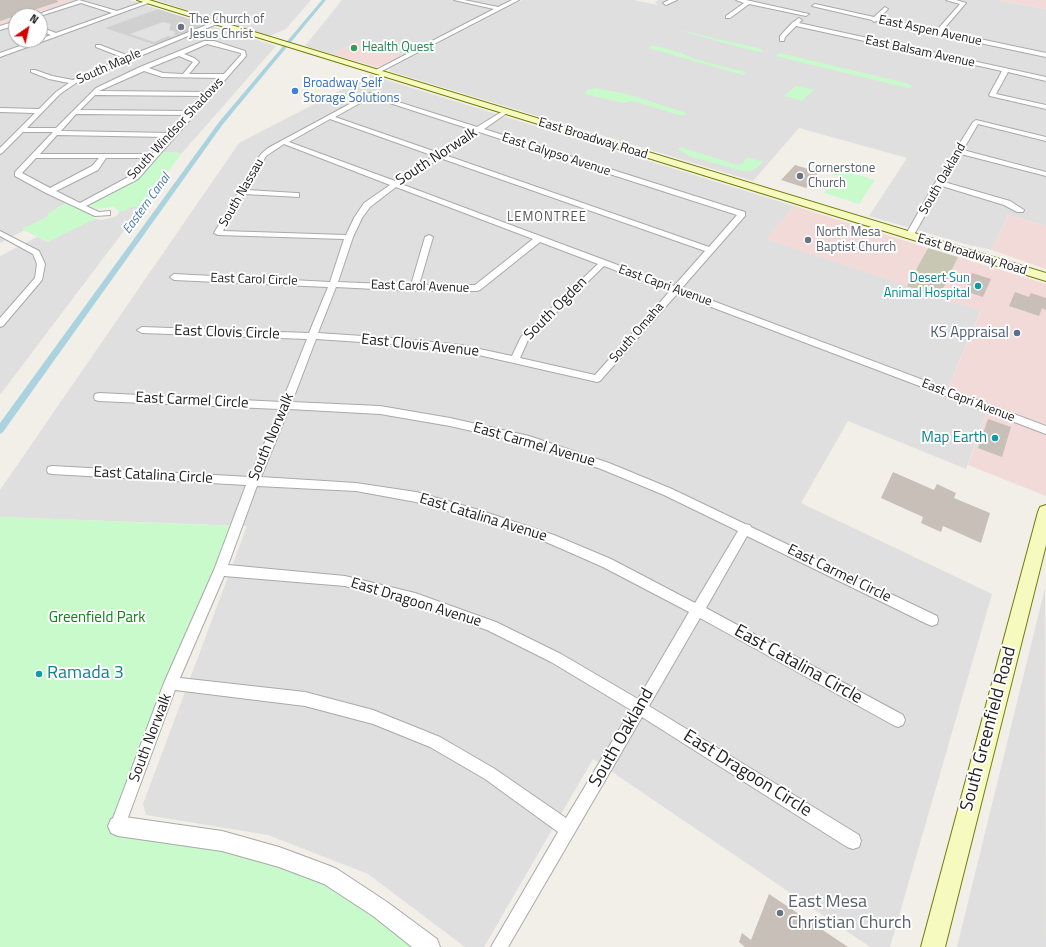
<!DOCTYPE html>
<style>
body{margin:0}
#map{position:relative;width:1046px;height:947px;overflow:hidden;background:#f2efe9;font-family:"Titillium Web",sans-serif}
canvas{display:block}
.north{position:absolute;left:8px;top:8px;width:40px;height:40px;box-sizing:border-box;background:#fff;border:1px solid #a7a7a7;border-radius:50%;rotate:34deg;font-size:11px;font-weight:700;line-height:16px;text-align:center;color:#222}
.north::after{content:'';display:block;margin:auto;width:14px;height:18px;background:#d40000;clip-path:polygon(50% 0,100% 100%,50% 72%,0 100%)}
</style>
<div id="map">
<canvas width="1046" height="947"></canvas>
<div class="north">N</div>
</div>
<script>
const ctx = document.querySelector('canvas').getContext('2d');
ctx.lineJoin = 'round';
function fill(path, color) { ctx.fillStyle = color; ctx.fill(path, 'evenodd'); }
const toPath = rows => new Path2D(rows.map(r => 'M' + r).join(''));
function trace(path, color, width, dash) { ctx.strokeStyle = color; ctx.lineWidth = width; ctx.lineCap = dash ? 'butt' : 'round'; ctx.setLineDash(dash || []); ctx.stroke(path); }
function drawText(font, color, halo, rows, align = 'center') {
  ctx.font = font + ' "Titillium Web",sans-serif'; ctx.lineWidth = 4; ctx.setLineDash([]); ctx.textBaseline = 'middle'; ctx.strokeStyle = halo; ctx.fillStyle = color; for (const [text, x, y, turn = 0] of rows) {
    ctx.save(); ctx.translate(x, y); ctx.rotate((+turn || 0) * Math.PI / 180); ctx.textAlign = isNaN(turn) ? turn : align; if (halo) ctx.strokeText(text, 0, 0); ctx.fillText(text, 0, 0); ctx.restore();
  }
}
fill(toPath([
 [72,0,129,0,158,9,106,28,208,25,276,46,182,153,161,152,141,175,88,205,75,199,57,208,49,216,23,229,25,230,0,243,0,26,16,21,16,40,40,40,40,16,31,16,49,10,46,9],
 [156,0,311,0,286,29,270,36],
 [342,0,510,0,405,54,360,40,331,54,305,46],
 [522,0,634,0,658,5,655,2,659,0,998,0,1046,9,1046,226,1008,215,992,250,969,245,869,216,907,158,799,128,753,181,389,71,391,68],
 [370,75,794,206,767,239,981,310,946,393,988,409,966,469,848,421,801,503,992,594,890,947,870,947,593,759,484,947,465,947,368,874,268,835,146,815,143,804,247,526,0,517,0,490,239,143],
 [131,207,142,207,0,395,0,256,37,237,48,242,81,224,95,219,102,220,113,217,118,215,119,211,124,211],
 [1045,588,1046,947,957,947]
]), '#e0dfdf');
fill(toPath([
 [0,0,72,0,31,16,16,16,16,21,0,26],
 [998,0,1046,0,1046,9],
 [360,40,405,54,383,65,376,67,331,54],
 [794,206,928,248,907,286,766,239],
 [1008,215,1046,226,1046,269,992,250],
 [958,257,1046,284,1046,496,968,465,988,409,946,393,981,311,939,297]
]), '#f2dad9');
fill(toPath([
 [158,9,208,25,156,45,105,28]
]), '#d0d0d0');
fill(toPath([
 [928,248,958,257,939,297,907,286]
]), '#c7c7b4');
fill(toPath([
 [674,29,758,48,764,51,757,52],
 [652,45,679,52,692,58,724,67,746,72,743,75,648,48],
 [780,53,906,83,914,87,908,88,775,56],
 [796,86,811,89,814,90,802,101,784,96],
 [596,88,626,94,687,113,685,115,678,115,640,103,632,101,623,103,585,94,587,90],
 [681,147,737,165,742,164,747,157,764,162,755,169,749,171,742,171,692,157,679,150,679,148],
 [161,152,182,153,142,207,131,207,124,211,119,211,113,207,97,209,88,205,128,184],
 [813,162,875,180,859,204,824,193,838,176,814,168,811,165],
 [67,203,93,216,95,219,48,242,22,229,49,216,47,214],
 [0,517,237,526,118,826,279,857,429,947,0,947]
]), '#c8facc');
fill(toPath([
 [163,22,171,24,169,30,176,32,173,34,177,35,171,37,168,36,154,42,130,34]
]), '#e2e2e2');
fill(toPath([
 [322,0,326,0,223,124,3,432,0,434,0,423,219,122,322,0]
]), '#aad3df');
fill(toPath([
 [0,0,57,0,58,2,0,21],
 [795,165,819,172,806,188,781,180],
 [972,273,991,279,983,297,965,291],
 [1015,292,1029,297,1031,293,1046,298,1046,310,1042,308,1039,316,1009,306],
 [988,419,1011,427,1002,457,978,448],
 [893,472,934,490,937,484,956,493,954,498,990,513,981,543,943,526,941,532,921,523,923,517,881,498],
 [769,894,848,947,745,947,739,942,742,933,751,940]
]), '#c7bfb8');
const minor = toPath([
 [79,0,117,11,146,1,151,2,0,57,0,53,51,35,40,31,40,27,56,33,112,13,81,3,40,16,33,16,79,0],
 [454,0,464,0,498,7,512,0,519,0,378,73,374,73,374,71,494,9,454,0],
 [669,0,677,0,666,5,663,3,669,0],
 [736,0,746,0,809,14,806,16,749,4,730,18,726,18,726,16,744,3,736,0],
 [946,0,956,0,966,3,942,31,1046,53,1046,57,876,21,874,22,872,20,812,6,815,4,874,17,885,7,888,9,879,18,937,30,960,4,946,0],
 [799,18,802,20,799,23,1046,77,1046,81,1008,72,996,94,1046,105,1046,109,990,96,989,95,1002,71,796,26,785,37,784,41,780,41,780,36,792,23,799,18],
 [16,21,16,25,0,30,0,26,16,21],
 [214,22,219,23,76,83,60,94,27,128,56,128,96,88,140,67,204,41,214,41,245,51,246,56,138,179,86,206,99,212,110,211,110,215,95,216,46,193,15,176,15,172,53,132,23,132,2,153,0,154,0,148,35,113,0,112,0,108,39,109,56,92,69,83,49,79,31,72,31,70,35,70,52,76,73,80,124,58,96,47,96,45,100,45,129,56,214,22],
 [207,44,241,53,241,55,224,74,189,74,199,62,194,58,184,54,207,44],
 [179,56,193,62,183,74,163,73,149,68,179,56],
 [144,71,162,77,220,78,207,92,99,91,144,71],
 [95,95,204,96,190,111,80,110,95,95],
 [76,114,187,115,171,133,61,131,76,114],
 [57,135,167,137,152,154,40,154,57,135],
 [36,158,99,158,92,166,50,188,22,173,36,158],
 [106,158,148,158,132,175,80,203,56,191,98,170,106,158],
 [370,93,477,127,503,111,507,111,507,113,484,129,745,212,745,216,681,289,1046,426,1046,434,677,294,600,381,597,382,461,351,392,344,316,339,292,402,380,406,450,418,529,436,609,463,672,489,745,524,750,525,751,527,937,616,938,620,937,624,932,626,927,624,747,536,706,608,903,715,905,720,903,725,898,727,893,725,700,618,649,706,859,835,861,841,859,847,853,849,847,847,642,717,508,947,491,947,558,832,485,779,430,747,373,724,305,706,175,690,123,831,118,834,113,831,110,826,164,683,214,570,246,485,52,474,48,473,47,470,48,467,52,466,250,477,279,409,99,401,95,400,94,397,95,394,99,393,282,402,307,339,142,333,137,330,142,327,309,333,328,287,174,280,170,277,174,274,330,282,344,239,218,235,214,233,261,154,268,148,370,93],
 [371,97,473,130,439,153,335,117,371,97],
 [330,119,434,156,395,181,289,142,330,119],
 [479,132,737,215,709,247,445,155,479,132],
 [284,144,390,185,364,203,354,218,346,235,223,231,244,194,299,197,299,193,296,193,247,190,266,156,284,144],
 [440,158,705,251,674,286,401,184,440,158],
 [396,187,533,239,475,285,419,285,433,237,429,235,425,237,411,285,338,282,353,237,362,218,370,207,396,187],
 [540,242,598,264,521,337,512,356,461,345,392,338,318,333,336,287,414,291,477,291,480,290,540,242],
 [604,266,670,291,595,375,520,358,528,340,604,266],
 [289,409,380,414,450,426,524,443,601,469,664,495,738,531,695,603,611,559,554,535,479,510,416,492,356,483,261,477,289,409],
 [257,486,356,491,416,502,479,520,546,542,603,567,689,612,638,699,561,654,496,622,415,593,345,576,228,565,257,486],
 [224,576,345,586,415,605,487,630,551,662,631,710,566,818,495,769,440,737,373,710,305,692,180,678,224,576],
 [976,120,1046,137,1046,141,978,124,963,150,1046,172,1046,176,961,154,944,182,1010,201,1024,210,1023,212,1017,212,1004,205,942,186,912,238,906,238,905,236,935,183,973,122,976,120],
 [0,231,39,251,45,264,42,280,3,326,0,327,0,318,35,278,37,264,33,254,0,236,0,231]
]);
const tertiary = toPath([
 [118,816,222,831,279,847,330,866,337,869,387,902,437,939,440,947,412,947,373,916,324,884,279,867,222,851,118,836,111,833,108,826,111,819,118,816]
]);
const secondary = toPath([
 [137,0,149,0,1046,273,1046,281,137,0],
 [1046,505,1046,545,945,947,921,947,1038,512,1040,507,1046,505]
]);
trace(minor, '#a9a9a9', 2);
trace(tertiary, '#a9a9a9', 2);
trace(secondary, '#707d05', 2);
fill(minor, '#fff');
fill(tertiary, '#fff');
fill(secondary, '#f7fabf');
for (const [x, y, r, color] of [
 [181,27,4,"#6b7280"],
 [354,48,4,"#2e9e5b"],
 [295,91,4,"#3f7fe0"],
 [800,176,4,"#6b7280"],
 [808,240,4,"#6b7280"],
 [978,286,4,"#0f9aa8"],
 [1017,333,4,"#5c6f8a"],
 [995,438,4,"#0f9aa8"],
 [39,674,4,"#0f9aa8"],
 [780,913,4,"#6b7280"]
]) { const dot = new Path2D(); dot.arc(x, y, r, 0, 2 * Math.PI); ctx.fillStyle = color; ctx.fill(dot); trace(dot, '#fff', 1.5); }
drawText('13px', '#5b616d', '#fff', [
 ["The Church of",189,20],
 ["Jesus Christ",189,35],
 ["Cornerstone",808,169],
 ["Church",808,184],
 ["North Mesa",816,233],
 ["Baptist Church",816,248]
], 'left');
drawText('13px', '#222', '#fff', [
 ["East Aspen Avenue",930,31,12],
 ["East Balsam Avenue",920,52,12],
 ["South Maple",109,67,-24],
 ["South Windsor Shadows",176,129,-47],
 ["East Broadway Road",593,139,17],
 ["East Calypso Avenue",556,155,18],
 ["South Oakland",943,179,-60],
 ["South Nassau",242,193,-60],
 ["East Broadway Road",972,255,17],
 ["East Carol Circle",254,280,2],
 ["East Capri Avenue",665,286,20],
 ["East Carol Avenue",420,287,2],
 ["South Omaha",637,333,-49],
 ["East Capri Avenue",968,401,21]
]);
drawText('13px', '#27864d', '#fff', [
 ["Health Quest",362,48]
], 'left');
drawText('13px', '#366cbe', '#fff', [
 ["Broadway Self",303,84],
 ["Storage Solutions",303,99]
], 'left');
drawText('italic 13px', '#4a7aab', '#fff', [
 ["Eastern Canal",147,204,-54]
]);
ctx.letterSpacing = '1px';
drawText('13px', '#555', '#fff', [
 ["LEMONTREE",547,218]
]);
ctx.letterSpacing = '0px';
drawText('13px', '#0d838f', '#fff', [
 ["Desert Sun",970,279],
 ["Animal Hospital",970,294]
], 'right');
drawText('15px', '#222', '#fff', [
 ["South Norwalk",437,157,-33],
 ["South Ogden",556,309,-45],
 ["East Clovis Circle",227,333,2],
 ["East Clovis Avenue",420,346,6],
 ["East Carmel Circle",192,401,3],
 ["South Norwalk",272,437,-67],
 ["East Carmel Avenue",534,445,16],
 ["East Catalina Circle",153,476,3],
 ["East Catalina Avenue",483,518,17],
 ["East Carmel Circle",839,574,26],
 ["East Dragoon Avenue",416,603,17],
 ["South Norwalk",151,738,-69]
]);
drawText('15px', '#4e5e75', '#fff', [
 ["KS Appraisal",1009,333]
], 'right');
drawText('15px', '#0d838f', '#fff', [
 ["Map Earth",987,438]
], 'right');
drawText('15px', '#0c8416', '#fff', [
 ["Greenfield Park",97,618]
]);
drawText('18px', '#222', '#fff', [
 ["East Catalina Circle",798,665,29],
 ["South Greenfield Road",989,729,-75],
 ["South Oakland",622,738,-60],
 ["East Dragoon Circle",747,774,32]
]);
drawText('18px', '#0d838f', '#fff', [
 ["Ramada 3",47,674]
], 'left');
drawText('18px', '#5b616d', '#fff', [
 ["East Mesa",788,903],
 ["Christian Church",788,924]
], 'left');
</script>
